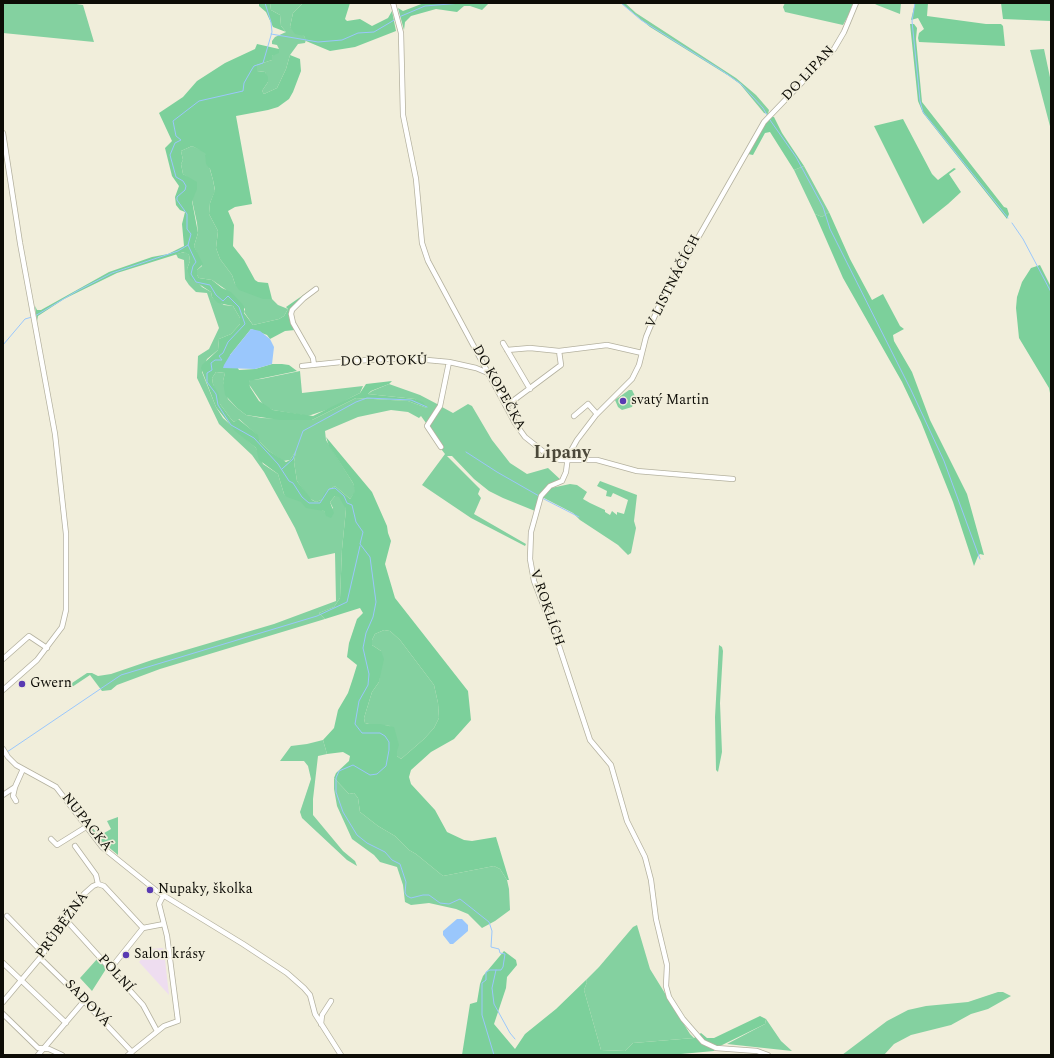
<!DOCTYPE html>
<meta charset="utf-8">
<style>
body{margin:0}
#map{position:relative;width:1054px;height:1058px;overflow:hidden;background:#f1eedb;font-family:Spectral,serif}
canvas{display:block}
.frame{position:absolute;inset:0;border:4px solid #0d0c06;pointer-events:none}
</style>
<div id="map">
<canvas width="1054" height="1058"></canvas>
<div class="frame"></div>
</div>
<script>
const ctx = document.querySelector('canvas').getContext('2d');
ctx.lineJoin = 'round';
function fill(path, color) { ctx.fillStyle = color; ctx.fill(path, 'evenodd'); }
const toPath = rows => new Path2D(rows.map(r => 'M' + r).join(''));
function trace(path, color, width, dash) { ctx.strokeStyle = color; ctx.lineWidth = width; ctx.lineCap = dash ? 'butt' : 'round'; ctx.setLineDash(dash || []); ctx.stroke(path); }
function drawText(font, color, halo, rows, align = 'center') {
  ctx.font = font + ' Spectral,serif'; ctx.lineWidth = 3.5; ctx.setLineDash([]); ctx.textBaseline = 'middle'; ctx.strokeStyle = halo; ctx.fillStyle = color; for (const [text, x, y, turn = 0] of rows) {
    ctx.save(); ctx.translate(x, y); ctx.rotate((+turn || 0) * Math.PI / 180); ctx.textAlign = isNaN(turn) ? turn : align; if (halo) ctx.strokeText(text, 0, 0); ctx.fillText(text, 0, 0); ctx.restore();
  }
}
fill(toPath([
 [163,948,164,951,169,995,139,962,150,949]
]), '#eeddf0');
fill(toPath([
 [3,3,70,3,83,5,94,42,3,33],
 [270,3,303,3,293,13,290,27,304,36,306,40,305,43,298,44,290,55,286,69,277,88,264,94,262,91,268,82,265,72,257,71,257,65,272,60,272,56,279,49,277,45,272,44,272,41,275,37,286,32,281,26,280,15,271,10],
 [621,3,625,3,636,13,736,78,756,95,769,110,768,114,764,113,740,84,729,76,650,27],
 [785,3,855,3,843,25,785,12,783,7],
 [873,3,901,3,900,14,877,5],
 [1044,49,1051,82,1051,130,1030,50],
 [192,146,205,152,213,180,215,191,210,203,209,214,218,231,216,248,220,259,232,275,235,284,265,299,272,299,278,305,288,309,284,316,279,319,253,325,244,312,245,309,225,289,212,280,199,278,197,275,197,270,202,266,194,246,198,233,197,223,187,177,183,174,181,164,183,160,181,151],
 [804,166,829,212,822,217,815,214,794,170],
 [185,252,189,255,190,261,187,269,202,287,211,292,212,297,224,305,233,306,240,318,240,324,231,334,219,339,218,350,207,359,202,372,216,407,223,418,256,448,263,464,278,474,284,494,324,511,326,514,333,508,330,502,335,496,339,496,345,504,346,509,342,549,340,598,334,607,319,613,325,619,160,669,117,685,111,690,102,691,90,675,69,689,66,687,87,673,92,673,98,676,111,674,152,660,274,624,336,601,335,553,308,559,295,528,264,472,252,455,219,424,197,378,198,356,209,349,219,328,207,293,196,292,189,285,185,279,184,260,178,258,176,254],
 [300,371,302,393,363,386,360,393,352,397,332,408,308,416,273,410,264,406,248,383,250,380,261,379],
 [216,372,225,373,223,381,228,399,237,408,246,415,262,418,312,420,356,398,408,401,427,408,415,399,368,394,372,391,389,384,420,395,439,405,426,423,421,416,419,418,408,412,391,410,358,417,325,431,326,440,353,483,356,491,350,499,335,486,330,489,321,500,316,502,309,498,297,481,294,462,296,451,290,460,283,461,269,451,260,442,257,435,239,419,234,422,231,419,220,404,213,384,212,378],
 [629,390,632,390,635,396,634,402,632,407,622,410,618,407,615,400],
 [468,404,472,406,492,440,510,463,527,474,548,468,562,481,546,489,535,511,503,498,489,491,474,479,452,456,447,456,480,489,478,494,481,498,474,514,526,544,525,546,471,518,422,485,445,454,428,432,429,425,442,407,453,413],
 [600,481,637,495,634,521,636,528,631,553,628,555,618,545,580,520,573,513,542,497,551,488,570,484,577,485,587,492,583,499,590,503,605,510,605,512,610,515,612,511,617,515,617,512,624,514,628,500,613,493,611,497,606,496,607,491,597,486],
 [384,630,390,631,400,640,434,685,438,703,439,718,434,728,424,739,401,759,397,756,390,726,369,724,365,723,364,718,372,692,379,682,381,651,372,645,372,640,375,634],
 [719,645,722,647,723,651,720,703,722,752,718,772,716,770,715,717],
 [323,740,327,754,318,756,313,799,313,815,343,851,355,861,357,866,347,860,302,818,300,812,311,779,308,766,304,761,280,761,291,746,307,744],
 [334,778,349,794,354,793,358,798,360,812,378,826,395,836,409,850,416,854,443,876,494,866,500,869,507,880,509,889,510,910,495,921,482,928,468,914,456,909,429,903,411,905,405,902,403,885,397,867,380,862,374,855,352,839,337,806,334,789],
 [118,817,118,855,100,840,89,828,91,826,99,836,111,829,107,821],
 [637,925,650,969,690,1034,694,1038,633,1043,625,1051,601,1050,584,990,587,982,586,980,599,967,633,927],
 [98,958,106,969,92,991,80,978],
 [998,992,1003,992,1011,996,988,1009,971,1014,951,1025,911,1035,894,1044,884,1055,842,1055,887,1021,908,1010,926,1006,968,1002],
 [766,1019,781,1041,792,1051,727,1044,765,1024]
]), '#84d1a0');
fill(toPath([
 [259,3,270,3,271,10,280,15,281,26,286,32,273,27,266,12,259,6],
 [303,3,350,3,345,19,347,21,360,19,372,26,388,18,392,11,396,31,355,47,330,51,306,41,304,36,295,34,290,27,293,13],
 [424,3,489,3,482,10,470,6,464,6,457,12,436,9,411,16,405,22,404,30,398,8,403,11],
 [915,3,928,3,927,16,986,24,1001,24,1003,26,1005,46,919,42,918,38,919,33,924,29,918,18,911,20],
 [1001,3,1051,3,1051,21,1003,19],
 [910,24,914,24,917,28,916,39,922,102,1004,207,1007,208,1009,214,1007,219,923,113,918,101],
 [257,44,279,49,279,53,272,56,272,60,257,65,257,71,265,72,268,77,268,82,262,91,264,94,277,88,286,69,290,55,300,59,301,71,293,92,289,99,278,107,268,110,236,116,252,204,235,207,228,211,234,225,233,246,244,260,255,280,258,282,268,283,272,299,263,299,239,290,235,284,232,275,220,259,216,248,218,231,209,214,210,203,215,190,213,180,210,169,206,164,205,153,192,146,181,151,183,160,181,164,183,174,197,182,197,189,192,201,198,233,194,246,203,264,197,270,197,275,199,278,212,280,222,288,231,292,244,306,244,313,253,325,279,319,284,316,288,309,286,307,312,289,289,315,295,330,285,331,270,339,267,335,251,329,230,355,239,370,255,369,272,364,282,364,289,365,297,371,249,381,250,387,259,401,273,410,313,416,360,393,366,384,392,381,389,384,371,391,368,394,415,399,423,402,427,408,408,401,356,398,312,420,280,420,246,415,237,408,225,395,223,381,225,373,216,372,212,378,213,384,219,395,220,404,231,419,234,422,238,419,258,435,260,442,269,451,286,462,290,460,296,451,294,462,297,481,312,500,316,502,321,500,325,492,335,486,350,499,355,491,353,483,329,446,326,437,372,492,387,526,388,533,391,541,385,564,395,598,468,691,471,720,454,739,431,752,411,770,409,777,411,784,435,810,447,832,464,840,472,841,496,837,509,880,507,880,500,869,494,866,443,876,416,854,409,850,395,836,378,826,360,812,358,798,354,793,349,794,334,778,336,773,349,761,350,756,343,752,327,754,323,740,334,728,338,710,348,693,353,678,357,665,347,657,349,643,357,619,363,613,360,608,325,619,319,613,334,607,340,598,342,549,346,509,339,497,335,496,330,502,334,513,331,518,326,516,324,511,306,508,301,502,287,497,284,494,278,474,259,460,256,448,235,431,216,407,201,368,202,365,218,350,219,339,231,334,240,324,240,318,233,306,218,303,212,297,211,292,190,278,187,269,190,261,189,255,184,252,117,273,64,299,38,316,37,321,35,306,37,310,41,310,109,272,152,257,168,254,184,246,182,224,185,212,180,210,176,205,175,197,179,186,172,176,165,148,172,141,159,113,183,97,197,81,225,63,255,49],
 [384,630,390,631,400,640,434,685,438,703,439,718,434,728,424,739,401,759,397,756,397,751,399,745,394,727,380,724,369,724,365,723,364,718,372,692,379,682,384,659,381,651,372,645,372,640,375,634],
 [772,117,774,117,782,133,804,166,794,170,770,132,765,133,753,155,748,154,765,124],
 [903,119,932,174,938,180,954,168,956,169,949,174,961,192,948,204,923,224,874,126],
 [829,212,850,259,872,300,883,294,900,326,904,329,893,335,894,341,912,372,930,420,967,494,984,555,980,554,978,556,974,566,953,502,921,422,902,382,843,278,815,214,822,217],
 [1040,265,1051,287,1051,398,1049,388,1019,338,1016,308,1017,297,1022,282,1031,268],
 [504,951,516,960,517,965,507,977,506,988,494,1024,515,1049,525,1034,556,1009,586,980,587,982,584,990,601,1050,625,1051,633,1043,694,1038,701,1033,707,1038,714,1038,760,1016,766,1019,765,1024,716,1048,714,1051,670,1055,462,1055,470,1004,477,1002,480,984,483,976]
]), '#7cd09b');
fill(toPath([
 [251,329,260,331,270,339,274,347,272,364,255,369,223,368,224,365,230,355],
 [457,919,462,919,468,925,468,931,453,944,450,944,443,935,443,931]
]), '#9ac7fc');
trace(toPath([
 [265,3,271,22,272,32,263,63,254,66,252,69,244,83,243,91,199,101,173,121,176,136,181,140,175,143,170,155,176,177,183,181,186,186,185,190,177,197,177,200,187,214,187,229,191,234,188,245,196,262,193,266,191,274,196,282,210,285,216,295,223,301,228,296,239,307,245,324,228,342,223,353,219,356,222,360,215,360,211,363,212,370,207,373,207,382,216,394,218,405,231,425,254,438,278,464,289,481,293,483,302,497,309,503,320,503,329,489,335,488,344,496,347,503,352,505,356,522,363,532,360,544,370,557,376,602,373,617,366,633,363,648,369,674,368,685,359,701,355,724,362,733,380,733,385,736,389,742,389,750,386,766,377,774,370,775,353,765,339,771,336,778,336,792,343,812,357,835,367,843,385,852,392,860,400,864,406,882,405,893,407,896,411,898,423,895,429,895,440,903,449,904,460,899,489,922,492,931,491,947,499,949,500,953,505,954,503,967,501,970,490,970,486,972,486,980,482,983,482,1015,494,1055],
 [621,3,641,20,721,70,741,84,763,108,767,115],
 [915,3,912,21,920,101,923,112,1008,218],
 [399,17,425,6,462,3],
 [271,34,318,42,342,40,358,33,374,32,396,19],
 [770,120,796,157,823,207,830,229,911,390,944,461,980,559],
 [1012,223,1023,239,1051,292],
 [35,316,77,291,112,273,178,251,188,245],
 [3,345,25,319,32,317],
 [466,452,497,472,539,496],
 [282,469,293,459,303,431,356,402,367,398,411,400,427,407],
 [542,498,579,517],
 [7,752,121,675,317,616,347,602,360,546],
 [496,970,492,988,494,1004,510,1033,515,1039]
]), '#9ac7fc', 1);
const minor = toPath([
 [393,3,401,33,403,115,416,179,422,243,428,261,515,423,525,437,549,456,558,460,597,460,637,471,733,479],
 [3,133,20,243,55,434,66,534,66,610,62,627,37,660,3,690],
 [503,343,530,389],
 [507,350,530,348,559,351,607,345,642,353],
 [314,365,313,358,293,323,291,314,292,310,304,298,316,289],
 [302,366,351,361,405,358,449,362,476,368,488,373],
 [506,406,561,365,559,351],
 [574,416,588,404,597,414],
 [441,447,427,426,440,406,449,362],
 [3,659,29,636,47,648],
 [3,749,8,757,16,765,56,787,102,847,158,892,243,944,287,973,304,988,310,995,315,1014,341,1055],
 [3,795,15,787],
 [16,801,13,796,15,787,23,769],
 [51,839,57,845,86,827],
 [75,846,96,875,98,884],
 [7,916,43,953],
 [67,921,143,1005,157,1031],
 [143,928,164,924],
 [40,958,84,1001,132,1052],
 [3,963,66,1023],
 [111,968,143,928],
 [3,1002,40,958,84,894,93,886,98,884,104,886,143,928],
 [3,1014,38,1048,49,1049,62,1055],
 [321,1024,322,1015,331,1001],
 [38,1055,84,1001],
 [128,1055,164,1026,178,1021,167,936,159,904,163,896],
 [768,1055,757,1051,716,1048,703,1042,683,1019,669,997,666,986,667,965,656,919,651,880,645,857,627,821,611,765,590,740,559,646,534,581,530,559,531,532,541,496,550,486,562,481,566,472,568,456,577,440,596,415,632,379,639,365,646,337,658,308,764,122,834,49,844,32,856,3]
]);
trace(minor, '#b4b19f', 6);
trace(minor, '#fff', 4.5);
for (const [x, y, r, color] of [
 [623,401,4,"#593ab2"],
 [22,684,4,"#593ab2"],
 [150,890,4,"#593ab2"],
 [126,955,4,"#593ab2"]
]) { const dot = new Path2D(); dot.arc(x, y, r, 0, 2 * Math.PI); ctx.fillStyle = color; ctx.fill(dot); trace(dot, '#f1eedb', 1.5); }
drawText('14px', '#0d0c06', '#f1eedb', [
 ["DO LIPAN",809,74,-47],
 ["V LISTNÁČÍCH",674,282,-63],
 ["DO POTOKŮ",384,362,-1],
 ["DO KOPEČKA",498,388,61],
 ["V ROKLÍCH",546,608,71],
 ["NUPACKÁ",86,823,51],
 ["PRŮBĚŽNÁ",63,926,-54],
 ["POLNÍ",115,974,48],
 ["SADOVÁ",87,1004,46]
]);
drawText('14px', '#0d0c06', '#f1eedb', [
 ["svatý Martin",631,401],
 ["Gwern",30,684],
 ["Nupaky, školka",158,890],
 ["Salon krásy",134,955]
], 'left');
drawText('bold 18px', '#4c493a', '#f1eedb', [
 ["Lipany",562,454]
]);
</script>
